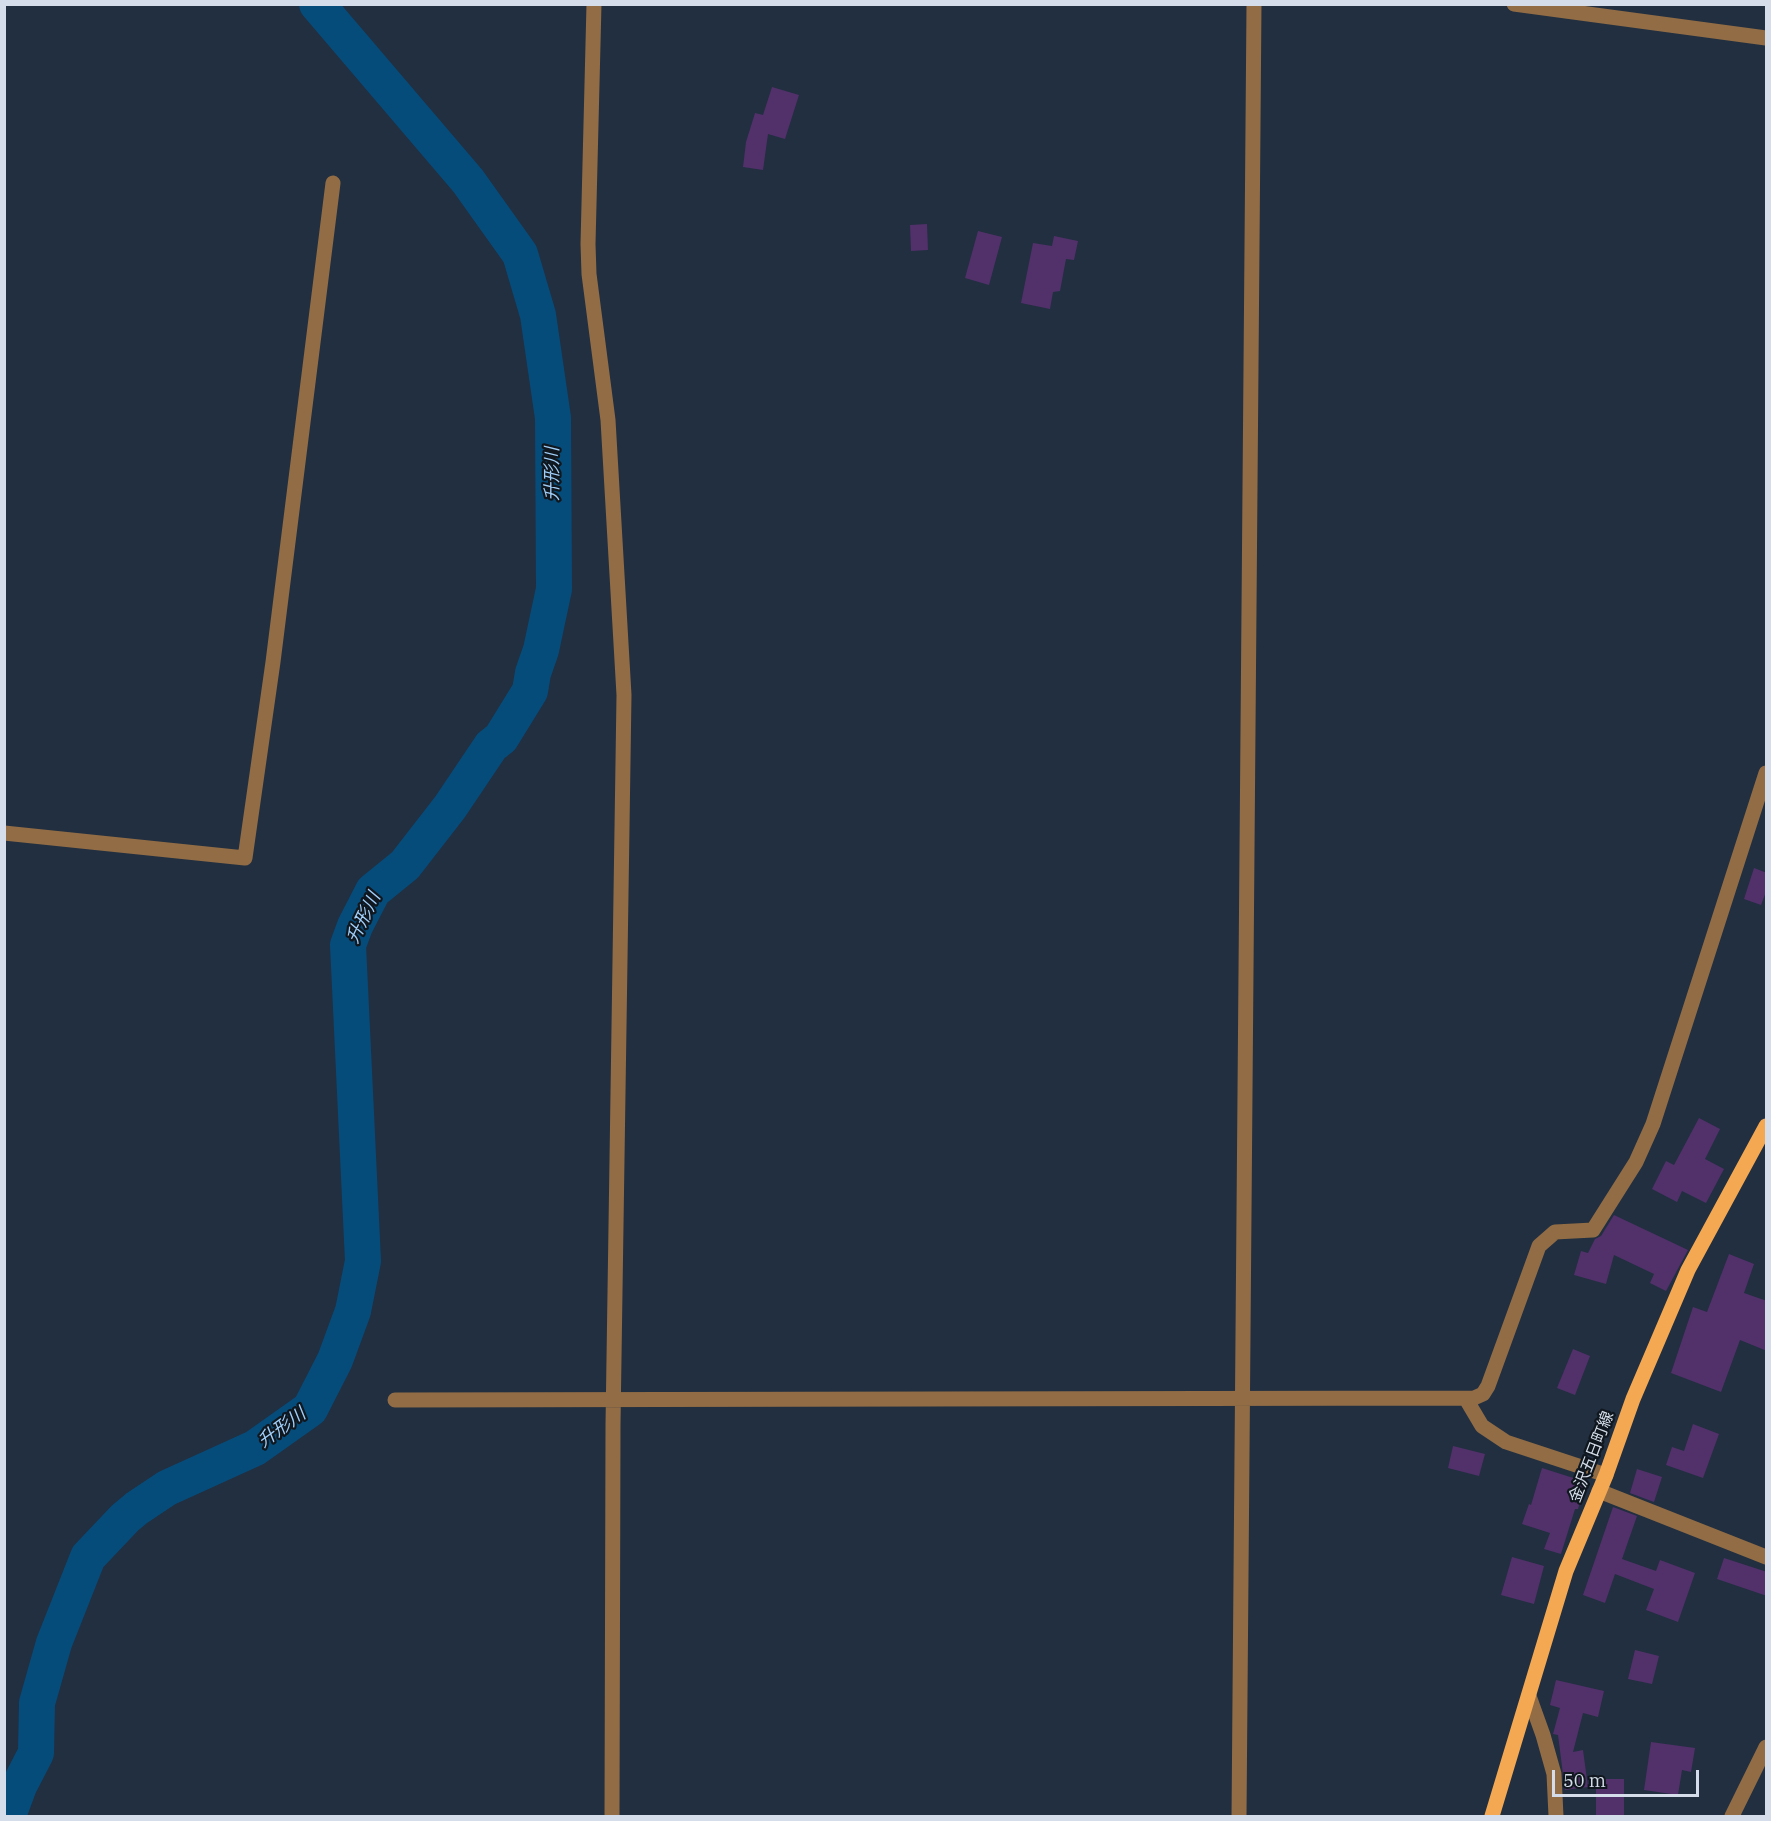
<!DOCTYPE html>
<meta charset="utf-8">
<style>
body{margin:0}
#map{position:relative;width:1771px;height:1821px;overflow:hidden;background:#212f40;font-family:"IBM Plex Serif",serif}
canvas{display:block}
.frame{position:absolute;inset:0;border:6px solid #d4dde9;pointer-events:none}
.scale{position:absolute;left:1552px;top:1770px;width:147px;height:27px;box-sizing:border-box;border:3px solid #d4dde9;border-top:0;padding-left:8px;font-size:18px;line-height:21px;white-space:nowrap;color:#d4dde9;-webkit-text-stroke:4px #10171e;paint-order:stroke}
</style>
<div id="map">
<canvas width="1771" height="1821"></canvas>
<div class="frame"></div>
<div class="scale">50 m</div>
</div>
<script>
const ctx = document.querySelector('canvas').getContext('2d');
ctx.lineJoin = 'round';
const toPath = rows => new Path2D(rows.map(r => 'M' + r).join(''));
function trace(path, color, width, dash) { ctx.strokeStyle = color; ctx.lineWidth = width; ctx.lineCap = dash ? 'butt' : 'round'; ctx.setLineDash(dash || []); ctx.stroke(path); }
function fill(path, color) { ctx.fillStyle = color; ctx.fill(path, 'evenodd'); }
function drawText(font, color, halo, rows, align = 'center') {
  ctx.font = font + ' "IBM Plex Serif","Noto Sans JP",serif'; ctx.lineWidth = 4.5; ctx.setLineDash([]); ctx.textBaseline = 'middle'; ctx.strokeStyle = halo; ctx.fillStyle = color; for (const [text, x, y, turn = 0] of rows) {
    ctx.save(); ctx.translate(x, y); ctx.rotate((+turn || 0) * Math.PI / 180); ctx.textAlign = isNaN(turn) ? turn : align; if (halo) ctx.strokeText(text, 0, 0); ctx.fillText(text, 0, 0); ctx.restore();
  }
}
trace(toPath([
 [8,1816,19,1786,36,1753,37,1703,54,1643,88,1557,125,1518,137,1508,167,1488,255,1448,310,1409,335,1360,353,1311,363,1261,348,945,355,926,373,891,405,865,450,807,491,746,501,738,530,691,533,673,541,650,554,589,553,418,538,315,520,254,468,181,317,4]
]), '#064c7b', 36);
fill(toPath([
 [772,87,799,95,785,139,768,134,763,170,743,167,746,142,755,113,763,115],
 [927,224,928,250,911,251,910,225],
 [978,231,1002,237,989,285,965,278],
 [1054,236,1078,241,1074,260,1066,259,1060,291,1053,292,1050,309,1021,303,1033,243,1052,246],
 [1754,868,1767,873,1767,889,1761,905,1744,899],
 [1699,1118,1720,1129,1705,1159,1724,1169,1706,1203,1682,1191,1677,1202,1652,1189,1666,1161,1674,1165],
 [1614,1215,1688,1250,1666,1291,1650,1283,1654,1274,1614,1255,1606,1284,1574,1275,1581,1251,1588,1253,1595,1239,1601,1236],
 [1729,1254,1754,1264,1744,1293,1767,1301,1767,1351,1740,1340,1721,1392,1671,1373,1693,1307,1707,1312],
 [1573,1349,1590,1356,1575,1395,1557,1388],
 [1693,1424,1719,1434,1703,1478,1666,1465,1672,1447,1684,1451],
 [1453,1446,1485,1454,1479,1476,1448,1468],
 [1542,1468,1586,1482,1578,1509,1575,1509,1561,1554,1544,1549,1550,1533,1522,1524,1529,1504,1531,1505],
 [1637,1469,1662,1477,1654,1502,1630,1493],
 [1613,1507,1637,1516,1622,1559,1656,1571,1660,1560,1695,1573,1678,1622,1646,1610,1654,1589,1615,1574,1605,1603,1583,1595],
 [1512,1557,1544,1566,1534,1604,1501,1595],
 [1724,1558,1767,1572,1767,1596,1717,1579],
 [1635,1650,1659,1656,1652,1684,1628,1679],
 [1556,1680,1604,1691,1598,1717,1583,1713,1573,1752,1583,1750,1588,1787,1565,1790,1558,1735,1553,1734,1560,1708,1550,1705],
 [1651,1742,1695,1748,1691,1772,1682,1770,1678,1795,1644,1790],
 [1596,1779,1624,1779,1624,1816,1596,1816]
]), '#52306a');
trace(toPath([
 [594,4,588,244,589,274,608,420,624,695,613,1424,612,1816],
 [1514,4,1766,38],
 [4,833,245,858,273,662,333,183],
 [1466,1399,1482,1426,1506,1442,1606,1475],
 [395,1400,1474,1398,1483,1394,1488,1386,1539,1246,1555,1232,1593,1230,1636,1162,1653,1124,1766,773],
 [1599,1491,1766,1557],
 [1529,1696,1543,1735,1554,1774,1556,1816],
 [1239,1816,1254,4],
 [1732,1816,1766,1747]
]), '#916c45', 15);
trace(toPath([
 [1492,1816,1566,1571,1606,1475,1633,1399,1688,1270,1766,1126]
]), '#f4a851', 15);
drawText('16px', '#d4dde9', '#10171e', [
 ["金沢五日町線",1592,1457,-69]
]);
drawText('italic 18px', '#a0cffa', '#10171e', [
 ["升形川",553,474,-90],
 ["升形川",364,918,-64],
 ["升形川",282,1428,-36]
]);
</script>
